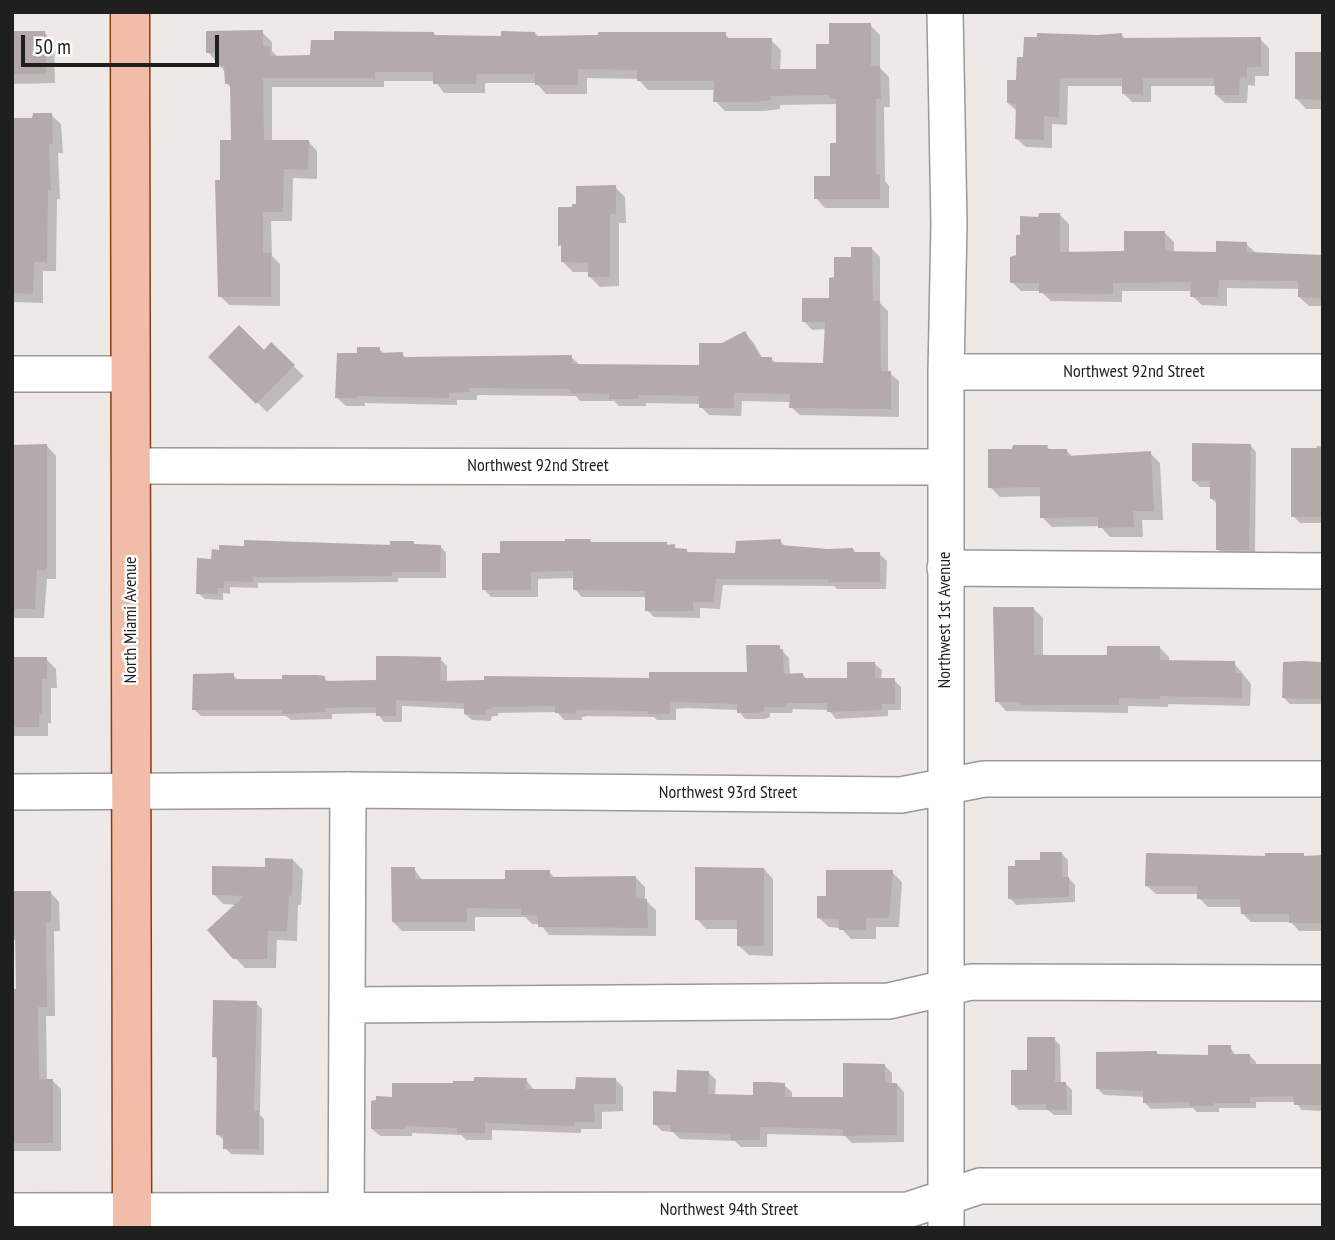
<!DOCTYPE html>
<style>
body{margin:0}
#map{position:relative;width:1335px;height:1240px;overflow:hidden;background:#eee9e6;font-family:"PT Sans Narrow",sans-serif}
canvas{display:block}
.frame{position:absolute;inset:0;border:14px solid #1f1f1f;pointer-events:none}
.scale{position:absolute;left:21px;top:35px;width:198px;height:32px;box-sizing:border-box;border:4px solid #1f1f1f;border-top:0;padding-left:9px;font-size:21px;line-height:24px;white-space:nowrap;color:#1f1f1f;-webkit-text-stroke:5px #fff;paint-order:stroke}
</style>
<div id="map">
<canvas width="1335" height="1240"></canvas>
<div class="frame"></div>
<div class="scale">50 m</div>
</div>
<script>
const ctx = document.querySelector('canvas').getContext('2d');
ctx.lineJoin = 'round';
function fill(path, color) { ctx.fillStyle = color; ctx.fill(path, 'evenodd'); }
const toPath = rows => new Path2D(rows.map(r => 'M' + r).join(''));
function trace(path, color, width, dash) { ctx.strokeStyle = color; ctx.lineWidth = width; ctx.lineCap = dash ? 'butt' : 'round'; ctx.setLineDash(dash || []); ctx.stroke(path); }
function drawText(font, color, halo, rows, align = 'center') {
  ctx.font = font + ' "PT Sans Narrow",sans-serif'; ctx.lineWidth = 5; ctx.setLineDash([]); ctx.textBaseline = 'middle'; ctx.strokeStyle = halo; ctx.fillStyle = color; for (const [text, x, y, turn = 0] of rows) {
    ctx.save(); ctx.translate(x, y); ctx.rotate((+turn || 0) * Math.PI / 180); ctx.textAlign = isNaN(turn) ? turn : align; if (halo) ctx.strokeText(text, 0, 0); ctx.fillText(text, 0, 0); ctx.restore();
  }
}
fill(toPath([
 [870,25,880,35,880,68,889,77,890,107,884,107,885,181,889,186,889,208,825,208,816,198,832,178,837,144,837,104,780,105,780,109,765,111,725,111,715,101,715,90,648,90,638,79,587,78,587,94,546,94,536,83,485,83,485,93,444,93,435,81,384,81,384,87,272,87,272,142,308,141,317,151,317,179,293,178,292,221,271,221,272,256,280,264,280,306,229,305,220,296,222,182,233,142,232,88,226,83,226,73,208,52,262,32,272,42,272,51,279,58,312,57,433,33,437,37,503,38,535,33,539,37,725,34,731,40,771,40,781,50,780,71,818,71,831,46],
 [44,32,54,42,55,83,12,84,12,33],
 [1122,35,1126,40,1260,39,1269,48,1269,76,1255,76,1255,86,1248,85,1247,103,1225,103,1216,95,1216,86,1151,86,1151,102,1132,102,1123,93,1123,86,1068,86,1067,125,1052,124,1052,148,1026,147,1017,139,1018,112,1008,103,1017,82,1098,37],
 [1323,54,1323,109,1306,109,1297,99],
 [51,115,61,124,63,153,58,153,60,199,57,199,56,271,43,271,43,303,12,302,12,233,16,233,12,176,12,120,34,119],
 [615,187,625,197,626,223,619,223,619,286,600,287,590,277,590,272,573,272,563,262,563,248,560,245,574,208],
 [1060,215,1069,224,1069,253,1125,253,1165,233,1174,242,1174,253,1218,254,1246,244,1256,253,1321,256,1323,254,1323,306,1309,306,1299,297,1299,289,1227,288,1227,306,1202,305,1192,296,1192,291,1122,291,1122,302,1051,301,1040,291,1021,291,1012,282,1022,237,1040,218],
 [872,249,880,257,880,303,888,311,888,372,899,381,899,417,800,415,791,407,791,402,742,401,741,416,709,415,701,407,701,404,646,403,646,406,619,406,614,401,580,401,576,396,477,395,477,400,457,400,457,405,365,403,365,406,346,406,337,398,359,354,379,349,385,354,402,354,407,359,571,357,580,365,701,367,722,345,744,333,753,342,763,359,771,359,777,364,825,365,826,329,812,330,804,321,831,300,836,279,853,259],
 [271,345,304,376,267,412,211,357,264,352],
 [1250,445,1256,452,1255,556,1224,556,1218,549,1218,505,1212,499,1212,487,1200,487,1193,481],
 [47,446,56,456,56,579,47,579,44,618,12,618,12,476],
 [1317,446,1323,446,1323,523,1300,523,1293,516],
 [1047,447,1051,451,1067,451,1073,457,1150,453,1160,463,1163,520,1142,520,1143,537,1110,537,1100,526,1052,527,1042,517,1042,496,1000,497,990,487],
 [590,541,593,543,667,544,678,550,686,550,690,554,737,555,780,541,787,548,828,551,853,549,857,554,879,554,887,561,886,589,837,589,834,586,723,585,720,609,700,608,700,618,654,617,647,610,647,597,582,597,575,589,575,578,538,579,538,597,491,597,484,589,502,555],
 [413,543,416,546,440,546,446,553,446,578,398,578,398,582,258,583,258,588,230,587,230,594,223,593,223,600,205,599,198,593,199,560],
 [1034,609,1043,618,1043,656,1109,657,1160,648,1169,657,1169,662,1234,663,1251,684,1250,706,1168,704,1168,707,1128,706,1128,713,1006,711,997,701],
 [779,647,789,658,790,675,803,675,808,680,849,680,875,664,882,670,881,680,894,680,901,687,901,710,888,710,888,716,836,719,829,710,793,709,792,713,770,713,770,717,765,719,745,719,738,710,685,708,676,709,676,720,657,720,654,717,587,716,582,717,582,720,564,720,557,712,498,713,498,716,492,716,491,721,472,720,465,714,465,709,402,706,402,722,384,722,377,713,332,714,332,719,291,720,286,716,201,716,194,709,233,675,239,681,324,678,329,682,378,682,440,659,447,666,447,682,650,680,749,673],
 [12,659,46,659,56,669,57,688,51,688,51,723,48,723,48,736,12,736],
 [1323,664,1323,704,1290,704,1284,698],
 [1061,853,1068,860,1068,877,1075,885,1075,902,1016,905,1010,898,1041,862],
 [1303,854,1306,857,1323,859,1323,931,1299,931,1291,922,1251,922,1242,913,1242,907,1208,907,1199,898,1199,894,1156,894,1147,886,1267,858],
 [293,860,303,870,301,905,298,905,297,941,277,940,276,968,245,968,209,931,237,905,223,904,214,894],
 [414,869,423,881,506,881,549,872,556,879,636,878,645,887,645,900,656,910,656,936,549,935,540,924,532,924,525,917,475,917,475,931,402,931,393,922],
 [764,869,773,879,773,956,749,955,739,946,739,929,706,929,697,919],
 [892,872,902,882,899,927,876,927,876,939,851,939,841,928,829,927,819,918],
 [50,892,59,902,60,931,54,931,55,1016,46,1016,47,1081,52,1080,61,1089,61,1151,12,1151,12,1086,18,991,17,942,12,937,12,893],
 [256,1003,262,1009,260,1115,264,1119,264,1155,231,1154,225,1148,225,1141,218,1135,219,1061,214,1056],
 [1054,1039,1060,1045,1061,1084,1066,1084,1072,1090,1072,1115,1054,1115,1048,1110,1019,1110,1012,1104,1029,1072],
 [1230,1047,1236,1056,1250,1056,1256,1062,1256,1066,1323,1066,1323,1111,1302,1110,1295,1102,1256,1102,1256,1108,1219,1108,1219,1112,1197,1112,1193,1108,1151,1109,1145,1103,1145,1097,1104,1095,1098,1089,1157,1053,1160,1056,1210,1056],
 [884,1065,892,1073,892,1084,897,1084,904,1092,904,1142,852,1143,845,1136,767,1134,767,1147,741,1147,735,1141,680,1139,673,1132,662,1131,655,1124,678,1093,708,1072,716,1080,715,1096,755,1097,784,1085,792,1092,792,1098,844,1099],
 [615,1079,623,1087,623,1111,602,1112,602,1129,581,1129,581,1133,492,1130,492,1140,466,1140,461,1135,412,1133,412,1136,380,1136,372,1129,394,1098,455,1085,526,1080,534,1090,577,1091]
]), '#0003');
fill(toPath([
 [829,23,871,23,871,66,880,66,881,99,876,99,876,174,880,175,880,199,814,199,814,176,830,176,830,143,836,143,836,99,829,99,829,95,771,96,771,100,755,102,713,102,714,81,637,81,637,70,578,69,578,85,535,85,535,74,477,74,476,84,433,84,433,72,375,72,375,78,263,78,264,140,309,140,308,170,284,169,283,212,263,212,263,253,271,253,271,297,218,297,215,180,220,180,220,140,231,140,230,83,225,84,224,66,216,66,217,53,206,53,206,31,263,30,263,46,270,46,270,56,310,55,311,40,334,40,334,31,434,32,434,35,501,36,501,31,535,32,535,36,598,35,598,32,726,32,726,38,772,38,771,69,816,69,816,44,829,44],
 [12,31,45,31,46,74,12,74],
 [1037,33,1098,35,1122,33,1122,38,1261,37,1261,67,1247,67,1247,78,1240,77,1239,95,1215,95,1214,78,1143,78,1143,94,1122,94,1122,78,1060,78,1059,117,1044,116,1044,140,1015,139,1016,104,1007,103,1007,80,1016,80,1017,57,1023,57,1024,37,1037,37],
 [1295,52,1323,52,1323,100,1295,99],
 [33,113,52,113,53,144,49,144,51,190,48,190,47,262,34,262,33,294,12,293,12,231,14,231,12,118,32,118],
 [616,185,616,214,610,214,610,277,588,277,588,263,561,262,561,245,558,246,558,207,572,207,572,204,576,204,576,186],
 [1039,213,1060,213,1060,252,1124,251,1124,231,1165,231,1165,251,1216,252,1216,241,1247,242,1247,252,1323,255,1323,298,1298,297,1298,281,1219,280,1218,297,1190,297,1191,282,1113,283,1113,294,1039,293,1039,283,1010,283,1010,257,1016,255,1016,235,1020,235,1020,216,1038,217],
 [851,247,872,247,873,301,880,301,881,371,891,371,891,409,789,408,790,394,734,393,734,408,699,408,699,396,638,395,639,399,609,399,609,394,570,393,571,389,469,388,469,392,449,393,449,398,357,396,357,398,335,398,337,353,357,353,357,347,380,347,380,353,403,352,403,357,572,355,572,364,699,365,699,343,722,343,745,331,760,357,772,357,772,362,823,363,825,322,802,322,802,298,829,298,829,278,834,277,834,257,851,257],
 [239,325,264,350,271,342,295,365,256,404,208,357],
 [1192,443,1251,444,1249,550,1216,550,1216,499,1210,499,1210,481,1192,481],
 [47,444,47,570,37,570,35,609,12,609,12,445],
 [1013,445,1048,445,1047,449,1067,449,1067,456,1151,451,1154,511,1133,511,1134,527,1098,528,1098,517,1040,518,1040,487,988,488,988,449,1012,449],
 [1291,448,1323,448,1323,517,1291,517],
 [565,539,590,539,591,542,667,542,667,545,675,544,675,548,687,549,687,552,735,553,736,541,781,539,781,545,828,549,853,548,853,552,880,552,880,582,828,582,828,579,716,579,713,602,693,602,693,611,645,611,645,591,573,590,573,571,531,572,531,590,482,590,482,553,500,553,500,541,565,541],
 [244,540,390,545,390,541,414,541,414,544,441,545,440,572,392,572,392,576,253,577,253,582,224,581,224,588,218,588,218,594,196,594,197,558,211,559,212,549,219,550,219,545,244,546],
 [993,607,1034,607,1034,655,1107,655,1107,646,1160,646,1160,660,1235,661,1235,673,1242,673,1242,698,1160,696,1160,699,1119,698,1119,705,1020,705,1020,702,995,702],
 [746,645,780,645,780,650,783,649,784,674,803,673,803,678,847,678,847,662,875,662,875,678,895,678,895,704,882,704,882,710,827,712,827,703,786,703,786,707,764,707,764,711,757,713,737,713,737,704,677,702,670,703,670,714,648,714,648,711,580,710,576,711,575,714,555,713,555,706,492,707,492,709,485,710,485,715,464,714,464,703,396,700,396,716,376,716,376,707,325,708,325,712,282,714,282,710,192,710,193,674,234,673,234,679,282,679,282,675,317,675,325,676,325,681,376,680,376,656,398,656,441,657,440,681,484,680,484,676,649,678,649,672,747,672],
 [12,657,47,657,47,679,42,679,42,714,39,713,39,727,12,727],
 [1302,661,1323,662,1323,699,1282,698,1283,662],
 [1040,852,1062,852,1062,877,1069,877,1069,897,1008,899,1008,866,1015,866,1015,860,1040,860],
 [1146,853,1265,856,1265,853,1304,853,1304,856,1322,855,1322,923,1289,923,1289,914,1241,914,1240,899,1197,899,1197,886,1145,886],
 [265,858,293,859,292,896,289,895,287,931,268,931,267,959,233,959,207,930,244,896,212,895,212,866,265,867],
 [391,867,415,867,415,879,505,879,505,870,550,870,550,877,636,876,636,898,647,899,648,928,538,927,538,916,521,915,521,909,467,908,467,922,392,922],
 [695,867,764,868,764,946,737,946,737,920,695,920],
 [826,870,893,870,889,918,866,918,866,930,839,930,839,919,817,918,817,896,826,896],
 [12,891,51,891,51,922,46,923,47,1007,38,1007,39,1079,53,1079,53,1143,12,1143,12,989,16,989,15,936,12,937],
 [213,1000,257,1001,254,1111,259,1111,259,1149,223,1149,223,1135,216,1135,217,1057,212,1057],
 [1027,1037,1055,1037,1055,1082,1066,1082,1067,1110,1046,1110,1046,1104,1011,1105,1011,1070,1027,1070],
 [1208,1045,1231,1045,1231,1054,1250,1054,1250,1064,1323,1064,1323,1105,1294,1105,1293,1096,1250,1097,1250,1103,1214,1103,1214,1106,1189,1106,1189,1102,1143,1103,1143,1091,1096,1089,1096,1052,1157,1051,1157,1054,1208,1055],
 [843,1063,885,1064,885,1083,897,1083,897,1135,843,1136,843,1129,760,1127,760,1140,731,1140,731,1134,671,1132,671,1125,653,1125,653,1091,676,1092,677,1070,709,1071,708,1094,753,1095,753,1082,769,1082,785,1083,785,1097,843,1097],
 [474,1077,527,1078,526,1089,575,1089,576,1077,616,1078,616,1104,594,1104,595,1122,574,1122,574,1126,485,1123,485,1133,457,1133,457,1128,405,1126,405,1129,371,1129,371,1101,376,1100,376,1096,392,1097,392,1083,453,1083,453,1081,474,1081]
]), '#b3aaa9');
const minor = toPath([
 [945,12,949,224,946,372,946,1228],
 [946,372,1323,372],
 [12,374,131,374],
 [131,466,945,467],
 [945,568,1323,571],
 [12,792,348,790,901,795,984,779,1323,779],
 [347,1005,889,1001,971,982,1323,983],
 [12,1211,908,1210,980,1186,1323,1186],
 [346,1228,348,790]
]);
const major = toPath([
 [130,12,132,1228]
]);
trace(minor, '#999', 38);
trace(major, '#883e11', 41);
trace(minor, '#fff', 35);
trace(major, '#f1bca8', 38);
drawText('18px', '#1f1f1f', '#fff', [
 ["Northwest 92nd Street",1134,372],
 ["Northwest 92nd Street",538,466],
 ["North Miami Avenue",131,620,-90],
 ["Northwest 1st Avenue",945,620,-90],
 ["Northwest 93rd Street",728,793],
 ["Northwest 94th Street",729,1210]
]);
</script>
